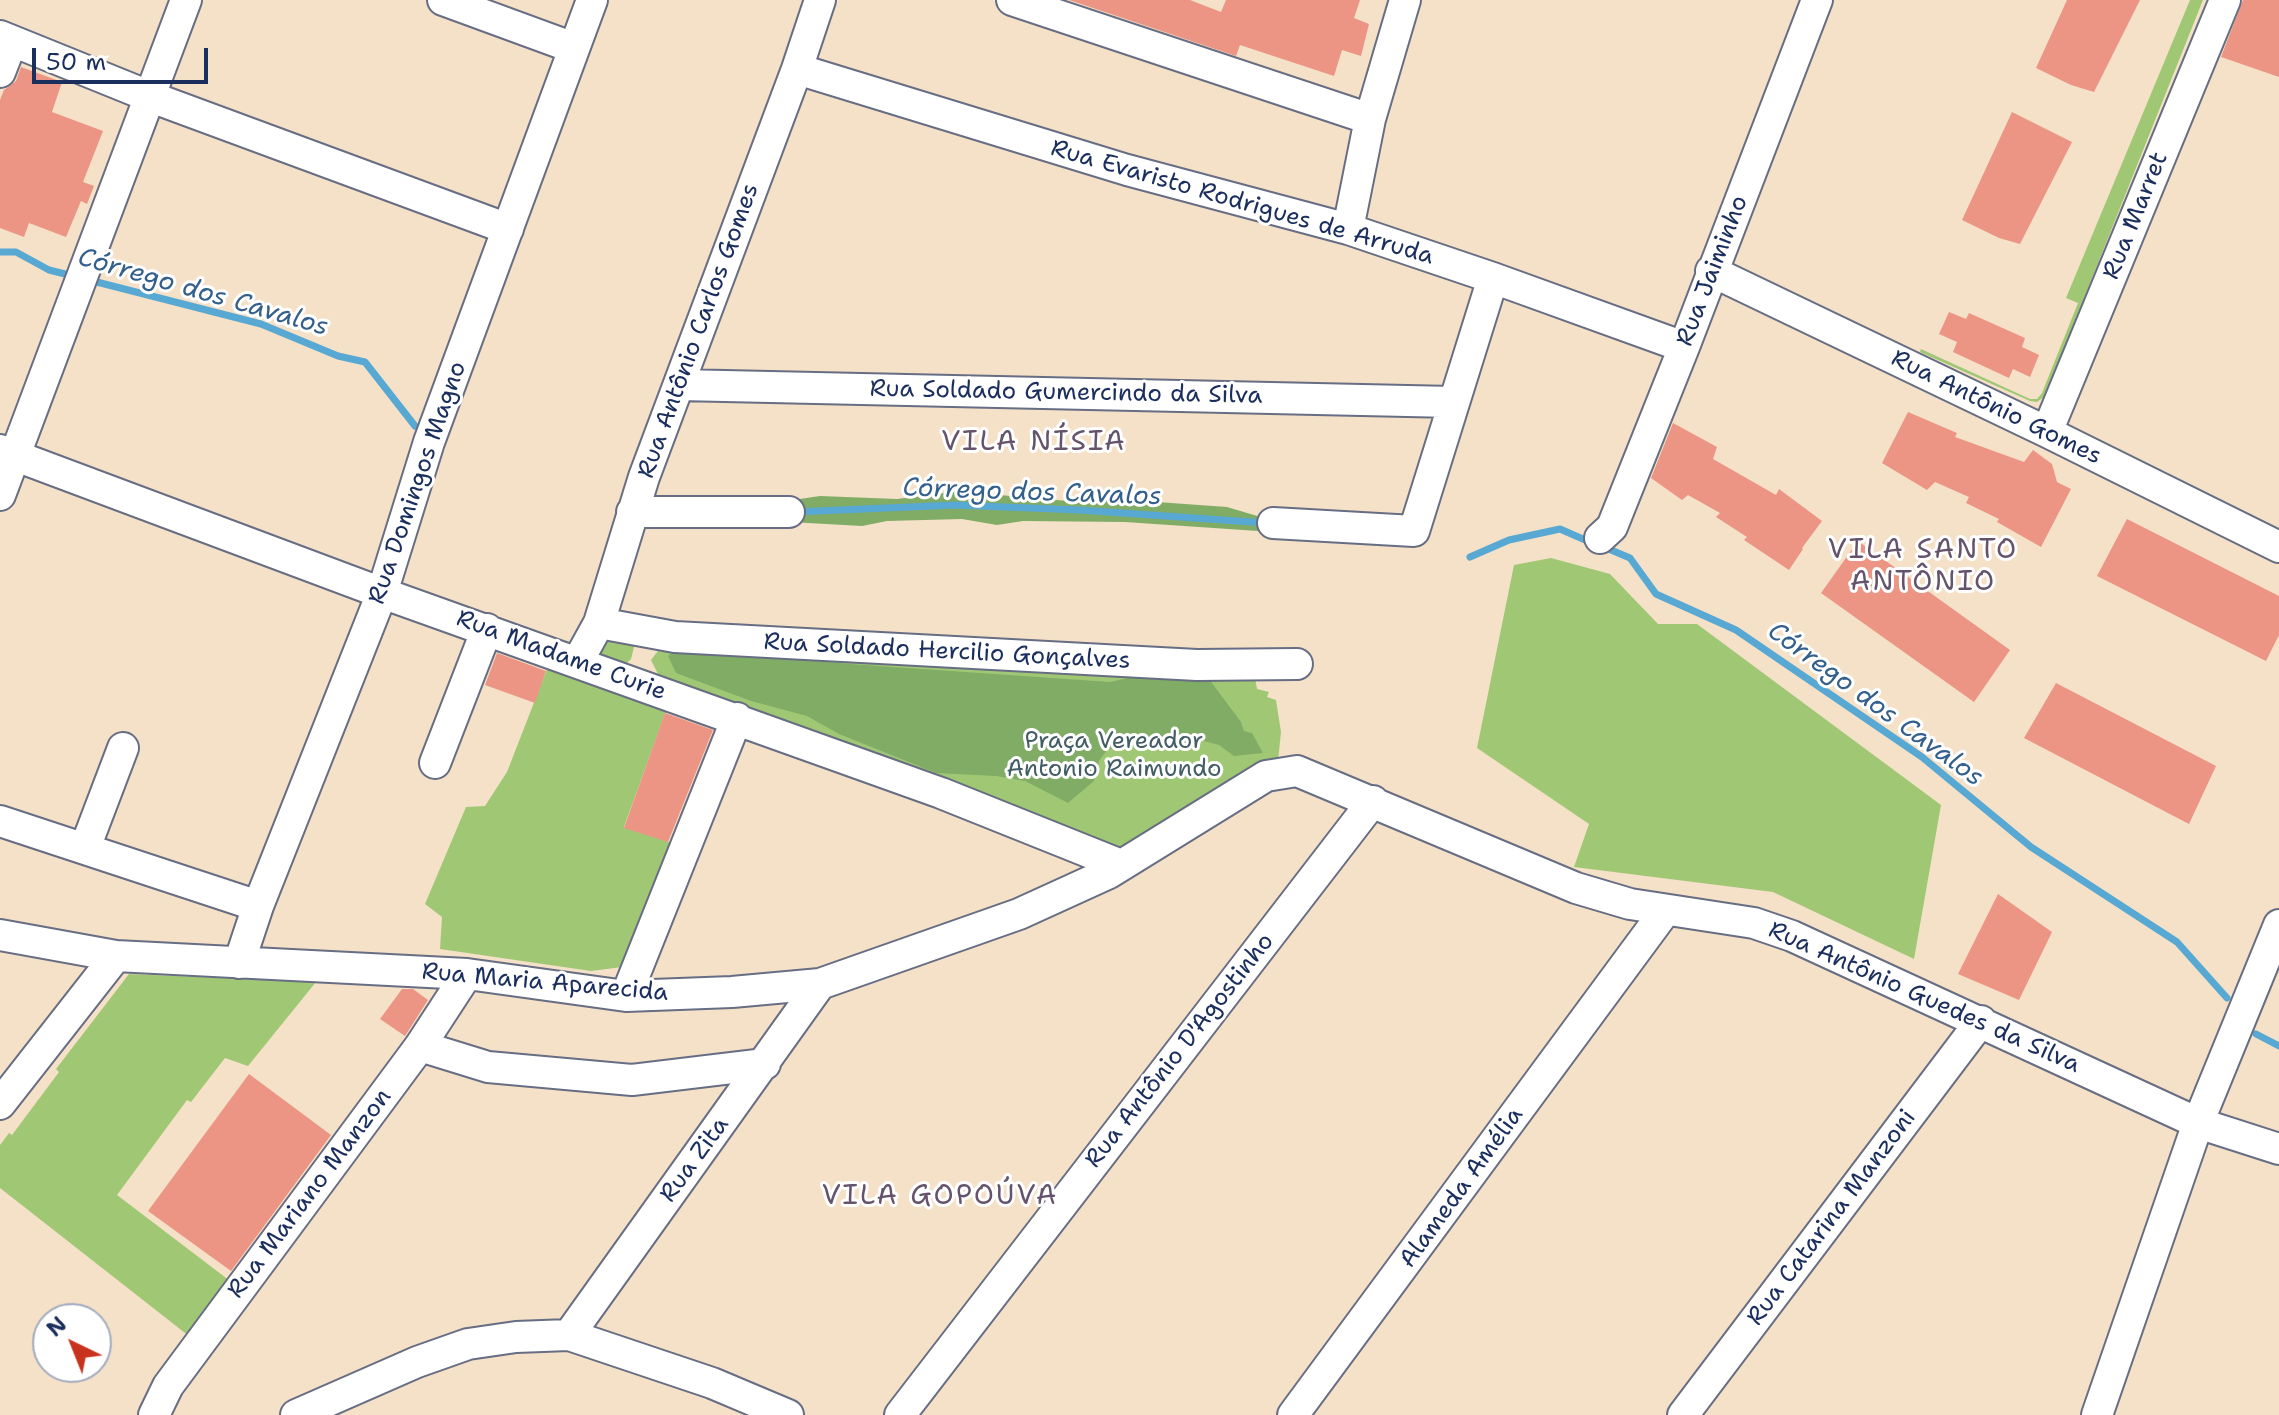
<!DOCTYPE html>
<meta charset="utf-8">
<style>
body{margin:0}
#map{position:relative;width:2279px;height:1415px;overflow:hidden;background:#f4e1c8;font-family:"Shantell Sans",sans-serif}
canvas{display:block}
.north{position:absolute;left:32px;top:1303px;width:80px;height:80px;box-sizing:border-box;background:#fff;border:2px solid #a4acbf;border-radius:50%;rotate:317deg;font-size:22px;font-weight:700;line-height:32px;text-align:center;color:#1b2f5e}
.north::after{content:'';display:block;margin:auto;width:28px;height:36px;background:#c8321e;clip-path:polygon(50% 0,100% 100%,50% 72%,0 100%)}
.scale{position:absolute;left:32px;top:48px;width:176px;height:36px;box-sizing:border-box;border:4px solid #1b2f5e;border-top:0;padding-left:10px;font-size:24px;line-height:28px;white-space:nowrap;color:#1b2f5e;-webkit-text-stroke:6px #fff;paint-order:stroke}
</style>
<div id="map">
<canvas width="2279" height="1415"></canvas>
<div class="north">N</div>
<div class="scale">50 m</div>
</div>
<script>
const ctx = document.querySelector('canvas').getContext('2d');
ctx.lineJoin = 'round';
function fill(path, color) { ctx.fillStyle = color; ctx.fill(path, 'evenodd'); }
const toPath = rows => new Path2D(rows.map(r => 'M' + r).join(''));
function trace(path, color, width, dash) { ctx.strokeStyle = color; ctx.lineWidth = width; ctx.lineCap = dash ? 'butt' : 'round'; ctx.setLineDash(dash || []); ctx.stroke(path); }
function drawText(font, color, halo, rows, align = 'center') {
  ctx.font = font + ' "Shantell Sans",sans-serif'; ctx.lineWidth = 6; ctx.setLineDash([]); ctx.textBaseline = 'middle'; ctx.strokeStyle = halo; ctx.fillStyle = color; for (const [text, x, y, turn = 0] of rows) {
    ctx.save(); ctx.translate(x, y); ctx.rotate((+turn || 0) * Math.PI / 180); ctx.textAlign = isNaN(turn) ? turn : align; if (halo) ctx.strokeText(text, 0, 0); ctx.fillText(text, 0, 0); ctx.restore();
  }
}
fill(toPath([
 [2190,0,2203,0,2045,396,2037,402,2030,401,1920,352,1921,349,2030,399,2037,399,2042,393,2078,303,2066,298],
 [1551,558,1610,574,1658,624,1697,624,1941,805,1914,959,1773,892,1574,867,1589,824,1477,748,1514,565],
 [597,638,632,640,634,647,631,659,622,668,603,667,594,644],
 [661,647,1254,672,1257,689,1269,692,1267,697,1276,700,1281,732,1278,761,1123,847,1101,847,660,678,651,660],
 [549,664,670,700,624,827,675,844,622,967,591,971,440,949,442,917,425,904,466,807,485,806,507,772],
 [129,974,316,982,248,1066,225,1058,191,1102,187,1100,117,1195,234,1284,194,1340,0,1188,0,1145,9,1133,12,1135,59,1072,56,1069]
]), '#a0c874');
fill(toPath([
 [969,490,999,495,1080,502,1133,498,1157,502,1227,507,1264,518,1258,531,1125,522,1023,521,997,525,962,519,887,521,862,526,790,522,793,500,820,496,897,499],
 [678,648,850,664,1110,682,1163,670,1203,671,1241,722,1244,731,1252,733,1263,753,1234,756,1219,745,1200,740,1172,747,1136,743,1107,750,1099,761,1094,781,1068,803,1025,781,996,776,936,773,839,734,807,716,751,701,676,673,668,656]
]), '#80ac66');
trace(toPath([
 [0,252,16,252,49,270,73,276],
 [89,280,261,324,338,356,365,362,415,426],
 [795,512,955,505,1079,510,1266,523],
 [1604,547,1630,558,1656,594,1736,630,1922,757,2031,847,2177,942,2227,998],
 [1470,557,1509,540,1560,529,1592,543],
 [2256,1034,2279,1046]
]), '#57a8d2', 7);
fill(toPath([
 [1069,0,1190,0,1221,12,1226,0,1360,0,1354,18,1369,24,1361,56,1342,50,1334,76,1240,45,1236,56],
 [2067,0,2140,0,2094,92,2071,85,2036,68],
 [2243,0,2279,0,2279,77,2221,57],
 [21,67,62,82,52,112,103,131,83,182,94,186,87,204,81,201,66,237,29,223,24,237,0,228,0,100,4,90,16,81],
 [2012,112,2072,142,2020,244,1999,238,1962,220],
 [1949,312,1966,319,1969,313,2025,338,2022,347,2039,355,2030,377,2013,369,2009,378,1953,352,1957,342,1939,334],
 [1908,412,1957,433,1955,437,2024,462,2033,450,2052,464,2057,482,2071,489,2041,547,1997,522,1999,519,1966,503,1969,497,1935,482,1927,490,1882,463],
 [1673,423,1717,447,1713,459,1776,495,1779,489,1822,521,1802,548,1803,549,1789,570,1744,540,1747,537,1716,517,1720,513,1688,495,1682,500,1651,478],
 [2127,519,2279,596,2279,635,2266,661,2097,576],
 [1858,541,2010,650,1974,702,1821,593],
 [497,653,546,671,535,703,485,685],
 [2056,683,2216,766,2189,824,2024,738],
 [665,713,713,730,668,842,624,828],
 [1998,894,2052,932,2019,1000,1958,974],
 [402,989,413,989,428,1000,405,1036,380,1019],
 [249,1074,331,1135,231,1271,148,1211]
]), '#ec9584');
const minor = toPath([
 [443,0,574,48],
 [1012,0,1370,119],
 [0,36,151,97,508,229],
 [797,69,1127,170,1348,229,1493,278,1684,347],
 [0,72,12,41],
 [1348,229,1370,119,1405,0],
 [1711,271,2047,432,2279,547],
 [679,385,1453,402],
 [2047,432,2225,0],
 [0,450,382,593,941,793,1121,865],
 [0,495,186,0],
 [632,512,789,512],
 [1273,523,1414,531,1493,278],
 [1600,538,1612,527,1684,347,1817,0],
 [599,623,675,637,1197,665,1297,664],
 [578,661,599,623,644,477,797,69,820,0],
 [435,763,487,629],
 [0,821,258,906],
 [85,848,123,748],
 [0,935,116,956,467,974,626,996,732,992,820,984,1019,914,1109,873,1266,776,1297,771,1576,888,1630,904,1754,923,1792,936,2198,1123,2279,1149],
 [239,963,258,906,382,593,429,442,592,0],
 [626,996,737,718],
 [420,1046,488,1067,632,1080,765,1064],
 [0,1104,116,956],
 [569,1335,820,984],
 [154,1415,168,1386,420,1046,467,974],
 [296,1415,417,1362,468,1344,516,1337,569,1335,712,1383,788,1415],
 [900,1415,1373,801],
 [1293,1415,1665,911],
 [1683,1415,1981,1021],
 [2097,1415,2198,1123,2279,925]
]);
trace(minor, '#676d83', 34);
trace(minor, '#fff', 30);
drawText('24px', '#1b2f5e', '#fff', [
 ["Rua Evaristo Rodrigues de Arruda",1242,203,16],
 ["Rua Marret",2136,216,-68],
 ["Rua Jaiminho",1713,271,-69],
 ["Rua Antônio Carlos Gomes",699,331,-70],
 ["Rua Soldado Gumercindo da Silva",1066,393,1],
 ["Rua Antônio Gomes",1996,408,26],
 ["Rua Domingos Magno",418,483,-71],
 ["Rua Soldado Hercilio Gonçalves",947,652,3],
 ["Rua Madame Curie",561,656,20],
 ["Rua Maria Aparecida",545,983,5],
 ["Rua Antônio Guedes da Silva",1924,998,24],
 ["Rua Antônio D'Agostinho",1180,1051,-52],
 ["Rua Zita",695,1160,-54],
 ["Alameda Amélia",1462,1188,-54],
 ["Rua Mariano Manzon",310,1194,-53],
 ["Rua Catarina Manzoni",1832,1218,-53]
]);
drawText('24px', '#435d65', '#fff', [
 ["Praça Vereador",1114,742],
 ["Antonio Raimundo",1114,770]
]);
drawText('italic 26px', '#335f8c', '#fff', [
 ["Córrego dos Cavalos",203,293,16],
 ["Córrego dos Cavalos",1032,493,2],
 ["Córrego dos Cavalos",1875,705,36]
]);
ctx.letterSpacing = '2px';
drawText('28px', '#64536b', '#fff', [
 ["VILA NÍSIA",1034,443],
 ["VILA SANTO",1923,551],
 ["ANTÔNIO",1923,583],
 ["VILA GOPOÚVA",940,1197]
]);
ctx.letterSpacing = '0px';
</script>
